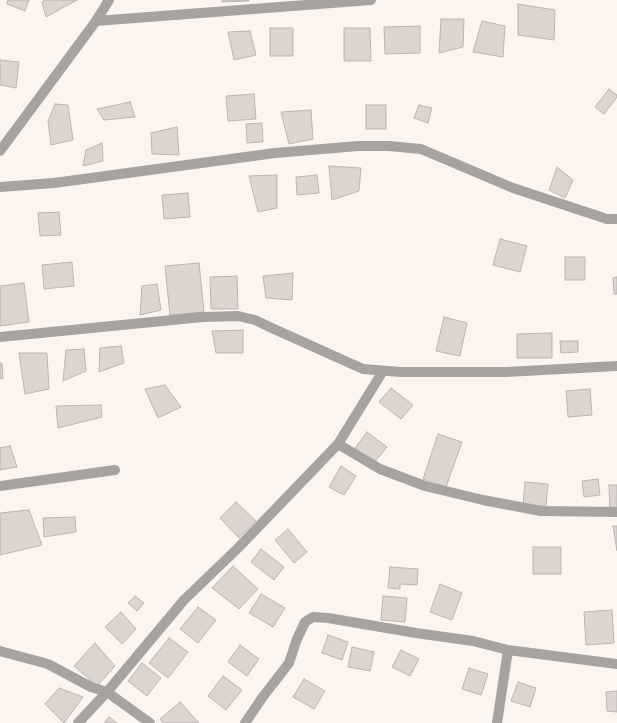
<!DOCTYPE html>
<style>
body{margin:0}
canvas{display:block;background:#fcf4ef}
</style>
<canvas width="617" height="723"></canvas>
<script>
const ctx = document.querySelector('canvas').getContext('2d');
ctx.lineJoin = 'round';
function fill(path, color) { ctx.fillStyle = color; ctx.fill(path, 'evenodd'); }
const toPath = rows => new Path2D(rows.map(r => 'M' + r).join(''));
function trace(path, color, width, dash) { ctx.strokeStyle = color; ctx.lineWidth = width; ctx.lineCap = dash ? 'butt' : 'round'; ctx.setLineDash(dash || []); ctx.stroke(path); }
const building = toPath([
 [8,0,29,0,25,11,7,4,8,0],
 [44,0,77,0,46,17,42,2,44,0],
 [222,0,249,0,249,1,222,2,222,0],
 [518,4,555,10,554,40,518,35,518,4],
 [441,19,464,19,463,47,439,53,441,19],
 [482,21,505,26,503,57,473,52,482,21],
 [420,26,420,53,385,54,384,27,420,26],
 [270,28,293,28,293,56,270,56,270,28],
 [344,28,370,28,371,61,344,61,344,28],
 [250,31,256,55,234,60,228,32,250,31],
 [0,60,19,62,16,88,0,85,0,60],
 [609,89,617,95,617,97,604,114,595,107,609,89],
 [254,94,256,119,228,121,226,96,254,94],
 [130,102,135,117,104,120,97,109,130,102],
 [55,104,68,105,73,140,51,145,48,121,55,104],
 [366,105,386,105,386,129,366,129,366,105],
 [419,105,432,108,428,123,414,118,419,105],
 [311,110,313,139,289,144,281,112,311,110],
 [262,123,263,142,247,143,246,124,262,123],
 [177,127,179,155,152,154,151,133,177,127],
 [102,143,103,161,83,166,86,150,102,143],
 [329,166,361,168,359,191,332,200,329,166],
 [557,167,573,180,565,198,549,190,557,167],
 [277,175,277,208,258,212,249,176,277,175],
 [317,175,319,193,297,195,296,177,317,175],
 [188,193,190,217,164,219,162,195,188,193],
 [59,212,61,235,40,236,38,213,59,212],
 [500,239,527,246,520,272,493,265,500,239],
 [565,257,585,257,585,280,565,280,565,257],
 [72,262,74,286,44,289,42,265,72,262],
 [199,263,204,312,170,315,165,266,199,263],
 [293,273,292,300,266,298,263,276,293,273],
 [237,276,238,309,211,309,210,277,237,276],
 [617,277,617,294,614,294,613,278,617,277],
 [24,283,29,322,0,326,0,286,24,283],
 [157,284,161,310,140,315,142,286,157,284],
 [444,317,467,323,460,356,436,351,444,317],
 [243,330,243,353,216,353,212,331,243,330],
 [552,333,552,358,517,358,517,334,552,333],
 [560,341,578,341,578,352,561,353,560,341],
 [121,346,124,363,99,372,100,348,121,346],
 [84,349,86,371,63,381,66,350,84,349],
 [19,353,47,353,49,389,25,394,19,353],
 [0,363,2,363,3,379,0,378,0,363],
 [165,385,181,407,158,418,145,389,165,385],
 [391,388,413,405,401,419,379,402,391,388],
 [590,389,592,415,568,417,566,391,590,389],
 [101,405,102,417,58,428,56,406,101,405],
 [367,432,387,447,374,463,355,448,367,432],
 [438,434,462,442,446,487,423,479,438,434],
 [10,446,17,467,0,470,0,448,10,446],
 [341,466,356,476,344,495,329,487,341,466],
 [598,479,600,495,584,497,582,481,598,479],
 [525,482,548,484,546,506,523,505,525,482],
 [609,485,617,485,617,510,610,510,609,485],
 [236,502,256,521,239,538,220,518,236,502],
 [29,510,42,545,0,555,0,513,29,510],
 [75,517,76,532,44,537,43,518,75,517],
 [613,526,617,526,617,551,613,526],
 [288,529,307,552,294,563,275,540,288,529],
 [533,547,561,547,561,574,533,574,533,547],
 [261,549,284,567,274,580,251,562,261,549],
 [233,566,258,589,239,609,212,588,233,566],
 [390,567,418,569,417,585,400,584,400,589,388,588,390,567],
 [440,584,462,593,452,620,430,612,440,584],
 [261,594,285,608,273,627,249,613,261,594],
 [135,596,144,603,137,611,128,603,135,596],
 [383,596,407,598,405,622,381,620,383,596],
 [198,607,216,620,198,643,180,629,198,607],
 [612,610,614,643,586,645,584,612,612,610],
 [121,612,136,629,122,644,105,627,121,612],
 [328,635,348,642,342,660,322,653,328,635],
 [169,638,188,652,168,678,149,663,169,638],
 [95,643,115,666,97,686,74,666,95,643],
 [240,645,259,659,247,676,228,662,240,645],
 [352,647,374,652,370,671,348,667,352,647],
 [401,650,419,659,410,676,392,667,401,650],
 [142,663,161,678,147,696,128,681,142,663],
 [469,668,488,674,481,695,462,689,469,668],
 [223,676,242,690,226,710,208,696,223,676],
 [304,679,325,691,314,709,293,697,304,679],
 [518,682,536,688,530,707,511,701,518,682],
 [59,688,83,697,64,723,45,704,59,688],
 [617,691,617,712,607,711,606,692,617,691],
 [180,702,199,723,163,723,160,719,180,702],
 [109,717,117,723,104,723,109,717]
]);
fill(building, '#dcd4cf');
trace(building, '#bcb5b0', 1);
trace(toPath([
 [96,21,371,0],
 [0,151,96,21,109,0],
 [0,187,54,183,275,153,358,146,389,146,421,149,513,188,607,219,617,219],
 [0,337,203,317,238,316,255,320,274,329,363,369,401,372,506,372,617,366],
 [338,444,380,469,425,486,483,500,541,511,617,512],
 [0,486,115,470],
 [0,651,48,664,91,687,107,692,150,723],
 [78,723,107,692,184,600,238,548,338,444,383,371],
 [245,723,262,698,289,663,297,639,305,622,313,617,328,618,416,633,473,641,508,650,617,664],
 [497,723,508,650]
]), '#a7a3a1', 10);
</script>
